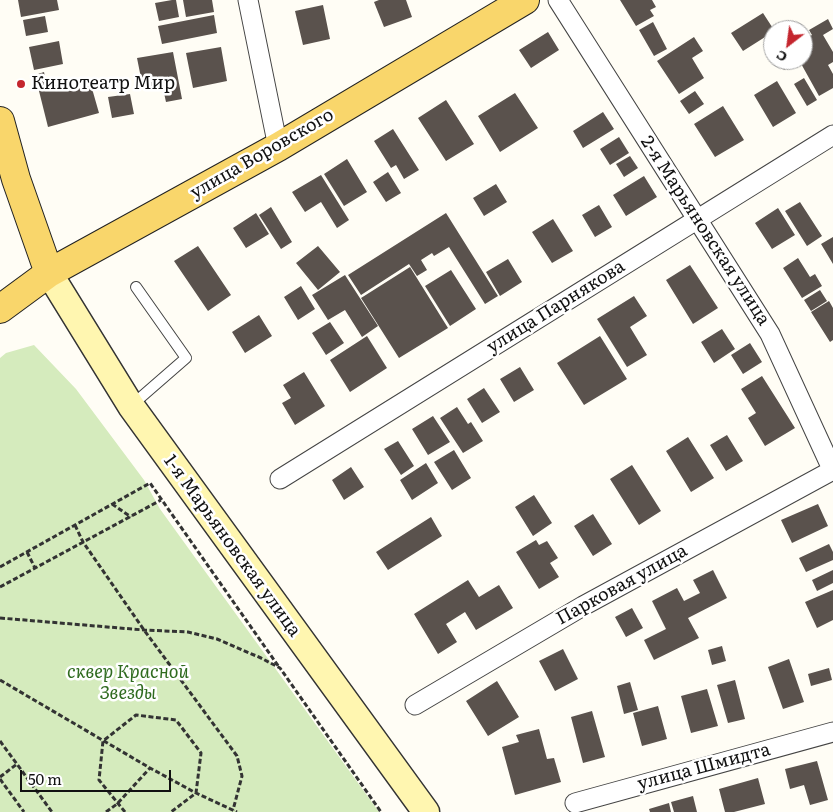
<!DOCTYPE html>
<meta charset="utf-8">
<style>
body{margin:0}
#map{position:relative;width:833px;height:812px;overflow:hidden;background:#fffdf5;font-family:Literata,serif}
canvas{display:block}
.north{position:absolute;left:763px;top:20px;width:50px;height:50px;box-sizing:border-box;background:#fff;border:1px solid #a0a0a0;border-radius:50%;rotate:210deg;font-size:14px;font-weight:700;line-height:20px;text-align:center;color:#111}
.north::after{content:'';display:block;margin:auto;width:18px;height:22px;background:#c4262e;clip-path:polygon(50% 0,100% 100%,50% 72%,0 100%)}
.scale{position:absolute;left:20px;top:770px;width:151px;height:22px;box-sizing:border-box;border:2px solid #111;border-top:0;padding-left:6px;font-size:15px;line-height:18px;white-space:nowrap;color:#111;-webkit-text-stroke:4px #fff;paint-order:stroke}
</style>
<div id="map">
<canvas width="833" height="812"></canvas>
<div class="north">С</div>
<div class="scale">50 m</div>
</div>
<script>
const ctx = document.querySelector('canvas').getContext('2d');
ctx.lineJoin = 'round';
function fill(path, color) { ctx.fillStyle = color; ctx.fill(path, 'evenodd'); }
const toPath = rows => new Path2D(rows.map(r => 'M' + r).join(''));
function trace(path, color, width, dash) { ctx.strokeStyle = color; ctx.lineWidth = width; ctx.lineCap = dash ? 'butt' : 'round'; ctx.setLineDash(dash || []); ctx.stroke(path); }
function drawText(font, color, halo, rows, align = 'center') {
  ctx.font = font + ' Literata,serif'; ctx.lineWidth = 5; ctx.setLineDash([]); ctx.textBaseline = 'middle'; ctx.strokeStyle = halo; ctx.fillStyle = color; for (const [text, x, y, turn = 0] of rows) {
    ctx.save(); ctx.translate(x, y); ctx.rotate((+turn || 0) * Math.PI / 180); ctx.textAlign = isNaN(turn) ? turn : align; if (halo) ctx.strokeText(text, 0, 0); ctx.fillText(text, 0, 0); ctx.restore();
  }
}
fill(toPath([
 [34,345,76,389,144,480,160,509,379,812,0,812,0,358,6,353]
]), '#d5ebbd');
fill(toPath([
 [18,0,57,0,59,10,21,17],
 [172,0,176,0,179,17,159,21,155,3],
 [183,0,212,0,214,12,186,17],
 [379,0,406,0,412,17,384,27,374,2],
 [620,0,652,0,656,7,650,10,654,16,636,26],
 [323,5,330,39,303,45,295,11],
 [763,13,774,30,773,32,743,51,731,33],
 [214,15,217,33,162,44,158,26],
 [45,16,48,32,26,36,23,20],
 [828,19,833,29,823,35,833,52,833,62,828,65,833,74,833,88,819,96,799,60,803,60,803,40,812,35,809,30],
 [653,22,667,49,654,56,639,30],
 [548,32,559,50,531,68,519,50],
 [694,37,703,51,692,58,704,78,679,94,657,61],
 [59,41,63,64,34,70,29,47],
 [221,47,227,81,193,88,186,53],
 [173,52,182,99,166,102,162,84,143,88,137,58],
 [778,60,795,60,796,62,784,70],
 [44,72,47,87,67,81,70,91,91,85,99,113,48,127,35,75],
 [804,78,817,100,807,106,794,84],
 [777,81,796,113,773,127,754,95],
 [695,91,704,104,689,114,680,101],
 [515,93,538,128,500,152,478,116],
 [130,94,134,114,112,118,108,97],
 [446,100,474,144,446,161,418,118],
 [723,106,744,140,715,157,694,124],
 [603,112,614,129,583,148,573,131],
 [393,129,419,170,404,179,396,165,391,168,374,141],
 [619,137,629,153,610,165,600,149],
 [630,156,638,168,624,177,616,164],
 [347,159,367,192,344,206,324,174],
 [388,172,401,193,386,202,373,182],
 [321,175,349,220,337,228,321,202,305,212,292,192],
 [644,176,657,197,626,216,613,195],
 [496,184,507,202,484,216,473,198],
 [800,202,822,236,807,246,785,211],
 [599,205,612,227,595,237,582,215],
 [271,207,292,242,281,249,259,215],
 [778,208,795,235,772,249,755,223],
 [256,213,269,234,246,248,233,228],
 [446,213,498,296,485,304,449,247,434,256,432,253,421,260,427,270,417,276,409,264,361,295,348,275],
 [553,219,573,251,552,263,532,232],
 [833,237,833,264,821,244],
 [198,246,231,295,208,311,174,261],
 [318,246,340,272,318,290,296,263],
 [798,258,810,277,815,274,822,286,802,298,783,268],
 [508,259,522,282,500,296,486,272],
 [690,265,718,308,693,324,666,280],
 [410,267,448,328,399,358,361,298],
 [451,270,476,309,450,326,425,286],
 [345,275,378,326,362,337,345,310,328,320,312,295],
 [301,286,315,309,298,320,284,297],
 [820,290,827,301,811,311,804,300],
 [634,296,647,316,630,327,647,355,627,367,597,319],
 [829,301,833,308,833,340,830,342,811,312],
 [259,315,272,336,245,353,232,332],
 [330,322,344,343,326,355,312,333],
 [722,329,735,349,714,363,701,342],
 [367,336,387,368,350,392,330,360],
 [600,336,627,379,584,405,557,363],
 [750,343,762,362,743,374,731,355],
 [520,367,534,390,514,402,500,379],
 [304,372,325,406,295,425,282,403,291,398,283,385],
 [762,376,795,428,765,446,748,418,756,413,741,389],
 [484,388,500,412,482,423,467,399],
 [457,407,468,424,471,422,483,441,463,453,440,418],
 [433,416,450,442,428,455,412,429],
 [727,435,743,461,726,471,710,445],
 [688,437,714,478,691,492,666,451],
 [398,441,414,466,401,475,384,449],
 [454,450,471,478,452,490,434,462],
 [426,463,438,483,412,500,400,480],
 [632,465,661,511,639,525,610,479],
 [351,467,364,487,344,500,332,480],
 [534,495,552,523,533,536,515,507],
 [818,504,828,526,792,543,781,520],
 [593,514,612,544,593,556,574,526],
 [431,517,442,536,388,570,376,552],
 [536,540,539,545,547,541,558,558,550,563,559,577,539,589,516,552],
 [829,544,833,552,833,560,806,572,799,558],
 [713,570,727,598,688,618,699,638,654,660,644,640,666,629,652,601,677,588,684,601,700,593,693,580],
 [833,570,833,583,817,591,812,580],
 [468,580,479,597,499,585,513,608,476,630,465,612,446,624,457,642,438,654,414,614],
 [833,590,833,620,817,628,805,602],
 [632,608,643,628,626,637,615,617],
 [722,646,726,661,712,665,708,650],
 [563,649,578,679,555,691,539,661],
 [789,659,804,702,783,709,768,667],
 [829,668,832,680,811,686,808,674],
 [735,680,745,719,728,723,717,685],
 [497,681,519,717,488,736,466,701],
 [630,682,638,710,624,714,617,686],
 [707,689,718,726,691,733,681,696],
 [658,706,667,739,642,746,633,713],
 [592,711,605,757,583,763,571,717],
 [539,729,547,759,554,758,561,782,515,795,502,747,519,742,516,735],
 [817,761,828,800,810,805,804,785,790,789,785,769],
 [758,778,765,804,734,812,725,812,719,789],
 [693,796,697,812,674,812,671,802],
 [669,803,671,812,650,812,649,809]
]), '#5a524d');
const lane = toPath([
 [132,405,186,358,136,287]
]);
const street = toPath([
 [248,0,278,147],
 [558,0,770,334,833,471],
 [280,479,833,135],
 [415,705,583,606,833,470],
 [575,803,833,732]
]);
const secondary = toPath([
 [49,273,131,406,426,812]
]);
const primary = toPath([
 [0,121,16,179,49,273],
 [0,309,49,273,278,147,525,0]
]);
trace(lane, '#444', 12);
trace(street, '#444', 21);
trace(secondary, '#333', 29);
trace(primary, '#222', 30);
trace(toPath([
 [112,504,131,517],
 [75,525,83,542,144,630,237,756,242,776,233,810],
 [27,552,35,568],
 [0,567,150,483,279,667],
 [0,587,161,500],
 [0,618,144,630,188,632,217,639,261,658,280,668,381,812],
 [0,680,150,768,196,793,237,812],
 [0,741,52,812],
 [0,777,17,764],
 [0,779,24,812],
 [106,812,117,804,150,768],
 [125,812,99,780,103,741,136,715,176,720,201,753,196,793,171,812]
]), '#333', 3, [5, 2.5]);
trace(lane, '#fff', 10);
trace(street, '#fff', 19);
trace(secondary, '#fff6b0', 26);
trace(primary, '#f9d66b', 28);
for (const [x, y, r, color] of [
 [21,84,5,"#c4262e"]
]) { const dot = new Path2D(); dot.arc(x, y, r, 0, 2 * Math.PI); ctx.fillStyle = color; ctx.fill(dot); trace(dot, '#fff', 2); }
drawText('18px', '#111', '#fff', [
 ["Кинотеатр Мир",31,84]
], 'left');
drawText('18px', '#111', '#fff', [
 ["улица Воровского",262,154,-30],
 ["2-я Марьяновская улица",705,231,57],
 ["улица Парнякова",556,307,-32],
 ["1-я Марьяновская улица",232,546,54],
 ["Парковая улица",622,585,-29],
 ["улица Шмидта",704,767,-15]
]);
drawText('italic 18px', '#2f6b1f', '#fff', [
 ["сквер Красной",128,673],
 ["Звезды",128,694]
]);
</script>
